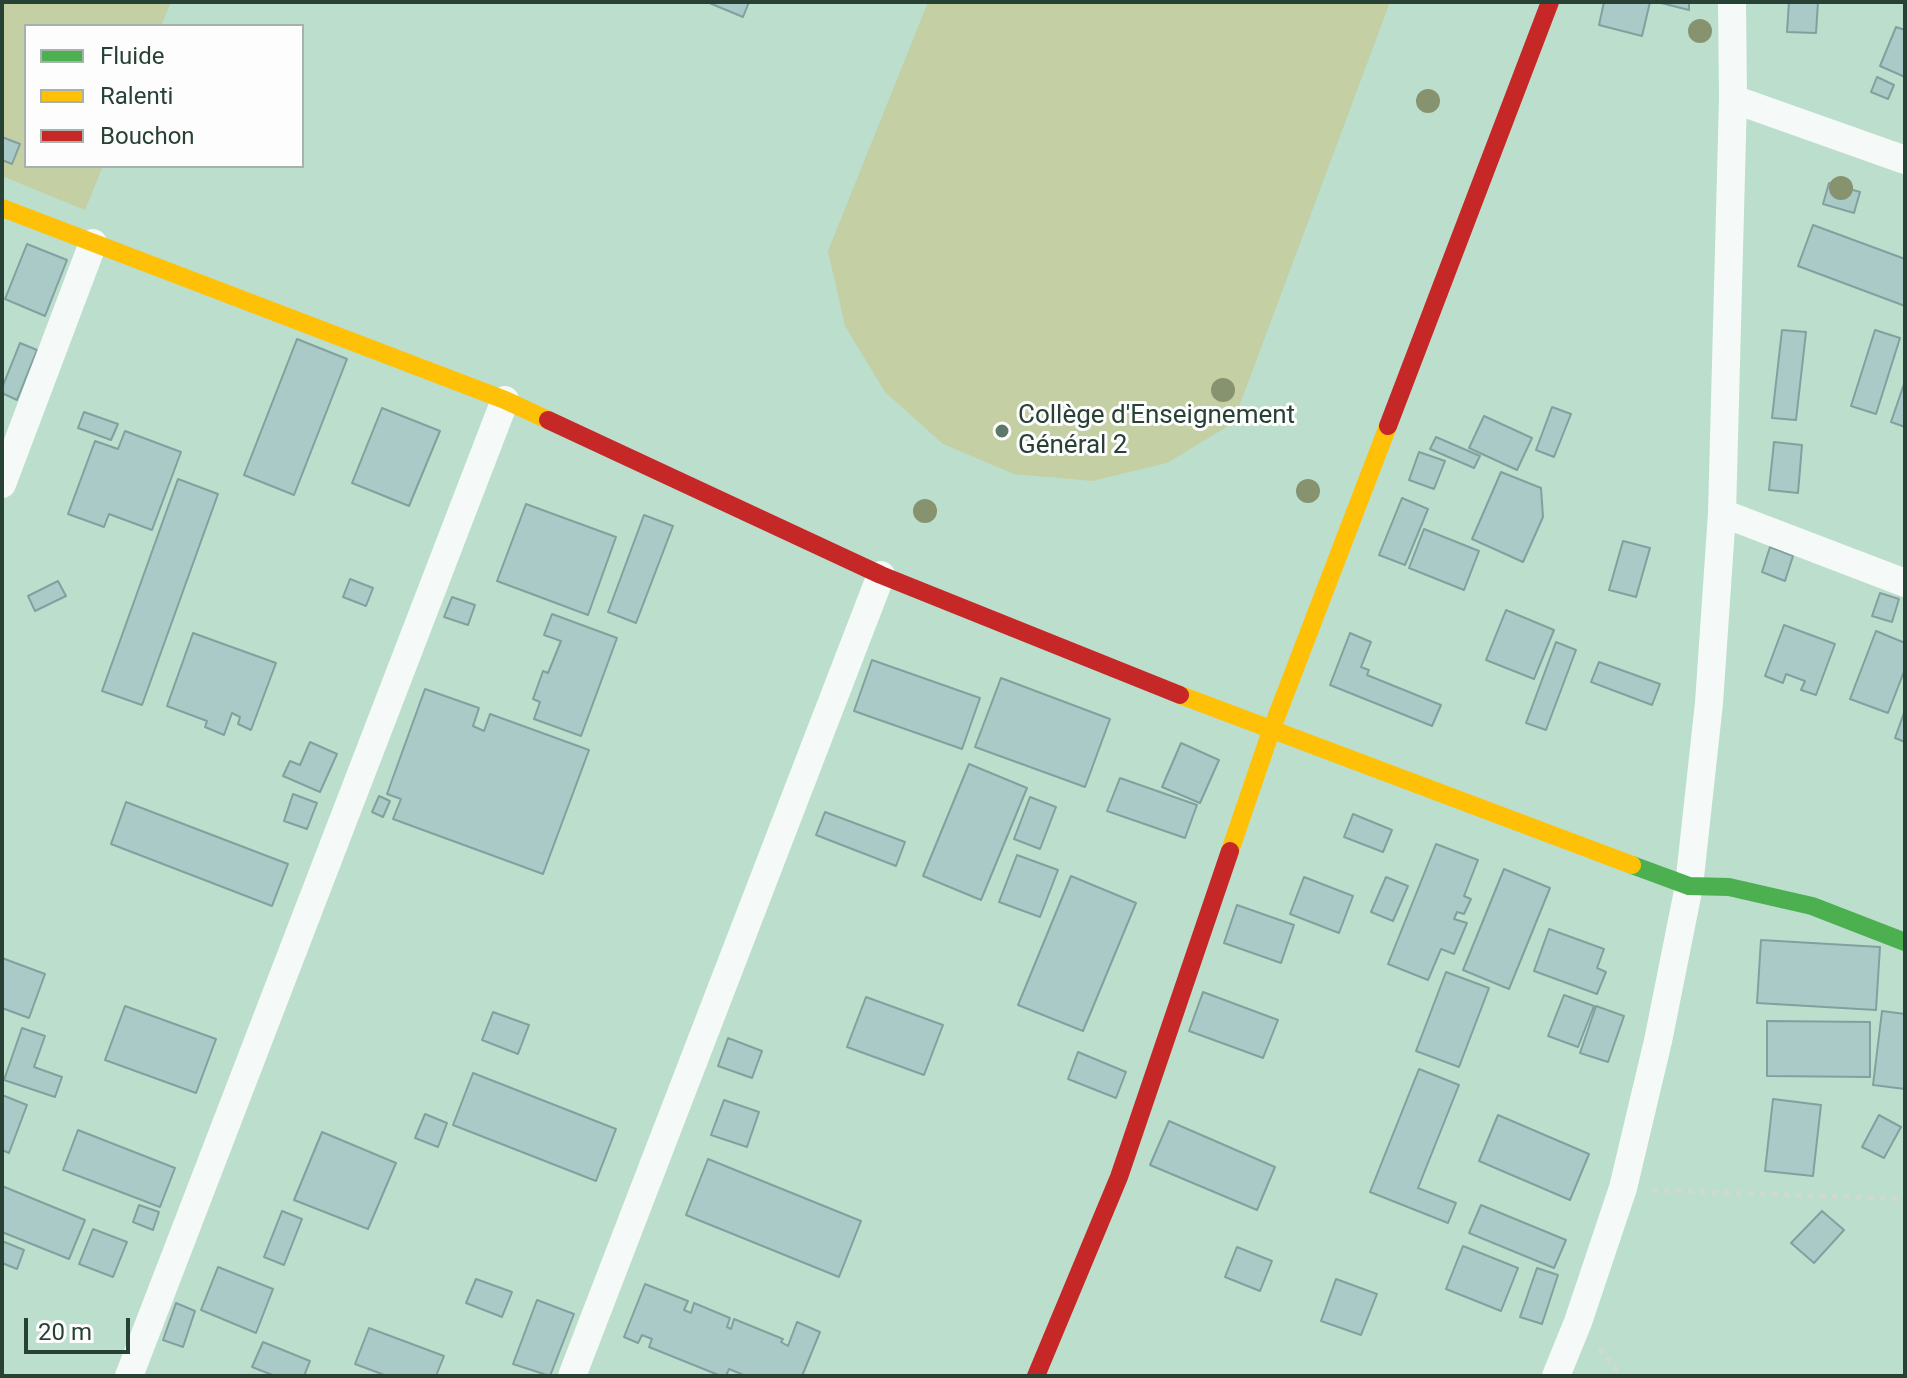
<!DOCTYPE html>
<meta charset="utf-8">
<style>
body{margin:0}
#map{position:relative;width:1907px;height:1378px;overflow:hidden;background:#bbdecd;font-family:Roboto,sans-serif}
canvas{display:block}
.frame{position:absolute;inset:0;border:4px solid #274135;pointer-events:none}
.legend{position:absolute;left:24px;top:24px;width:280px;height:144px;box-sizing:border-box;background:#fdfdfd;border:2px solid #a7b2ad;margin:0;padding:10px 14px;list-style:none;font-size:24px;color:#274135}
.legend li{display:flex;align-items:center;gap:16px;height:40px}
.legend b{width:40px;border:2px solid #a7b2ad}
.scale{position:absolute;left:24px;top:1318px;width:106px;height:36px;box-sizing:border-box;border:4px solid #274135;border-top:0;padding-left:10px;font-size:24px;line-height:28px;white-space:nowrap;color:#274135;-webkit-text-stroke:6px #fdfdfd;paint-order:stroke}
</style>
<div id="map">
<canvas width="1907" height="1378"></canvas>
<div class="frame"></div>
<ul class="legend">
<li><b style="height:10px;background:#4caf50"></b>Fluide</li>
<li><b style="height:10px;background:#ffc107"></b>Ralenti</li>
<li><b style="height:10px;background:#c62828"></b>Bouchon</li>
</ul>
<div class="scale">20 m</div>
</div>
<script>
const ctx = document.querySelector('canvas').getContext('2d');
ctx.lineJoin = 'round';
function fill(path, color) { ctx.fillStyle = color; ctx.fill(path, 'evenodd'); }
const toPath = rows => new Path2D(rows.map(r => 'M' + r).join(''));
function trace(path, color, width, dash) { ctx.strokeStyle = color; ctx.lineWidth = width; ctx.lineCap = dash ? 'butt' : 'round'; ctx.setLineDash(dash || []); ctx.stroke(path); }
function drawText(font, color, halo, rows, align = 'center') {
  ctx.font = font + ' Roboto,sans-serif'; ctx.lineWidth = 6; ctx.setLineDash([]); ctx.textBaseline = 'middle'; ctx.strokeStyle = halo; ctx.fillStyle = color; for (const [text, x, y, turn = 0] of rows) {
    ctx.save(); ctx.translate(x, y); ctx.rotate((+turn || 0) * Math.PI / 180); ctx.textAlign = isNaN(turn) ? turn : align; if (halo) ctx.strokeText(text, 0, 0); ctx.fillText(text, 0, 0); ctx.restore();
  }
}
fill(toPath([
 [2,2,171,2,161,26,26,26,26,166,103,166,85,210,2,176],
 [928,2,1390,2,1233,423,1167,463,1092,481,1014,474,943,444,885,392,845,326,828,251]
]), '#c4cfa4');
const building = toPath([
 [707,2,749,2,743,17,707,2],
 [1604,2,1650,2,1642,36,1599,25,1604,2],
 [1657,2,1689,2,1689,10,1657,2],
 [1789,2,1818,2,1816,33,1787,32,1789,2],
 [1896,27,1905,30,1905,77,1880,66,1896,27],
 [1877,77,1894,85,1888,99,1871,92,1877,77],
 [2,137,20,144,12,164,2,160,2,137],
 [1829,183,1860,192,1854,213,1823,204,1829,183],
 [1813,225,1905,259,1905,306,1798,266,1813,225],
 [27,244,67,260,45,316,5,299,27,244],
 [1782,330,1806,332,1796,420,1772,418,1782,330],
 [1875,330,1900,338,1876,414,1851,406,1875,330],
 [297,339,347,359,294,495,244,475,297,339],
 [20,343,37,350,17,400,2,393,2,388,20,343],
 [1905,381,1905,427,1891,422,1905,381],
 [1552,407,1571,414,1554,457,1536,450,1552,407],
 [382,408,440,431,409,506,352,483,382,408],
 [84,412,118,424,111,440,78,428,84,412],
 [1484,416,1532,438,1517,470,1469,448,1484,416],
 [125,431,181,452,152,530,109,514,104,527,68,514,95,441,118,449,125,431],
 [1436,437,1480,456,1474,468,1430,449,1436,437],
 [1774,442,1802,445,1798,493,1769,490,1774,442],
 [1419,452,1445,461,1434,489,1409,480,1419,452],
 [1501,472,1541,488,1543,517,1523,562,1472,539,1501,472],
 [178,479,218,494,142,705,102,691,178,479],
 [1402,498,1428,509,1405,565,1379,555,1402,498],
 [526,504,616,537,588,615,497,581,526,504],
 [644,515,673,526,636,623,608,612,644,515],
 [1424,529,1479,551,1464,590,1409,568,1424,529],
 [1623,541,1650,548,1636,597,1609,590,1623,541],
 [1770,547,1793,556,1785,581,1762,572,1770,547],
 [350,579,373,588,366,606,343,597,350,579],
 [58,581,66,596,35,611,28,596,58,581],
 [1880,593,1899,599,1892,622,1872,616,1880,593],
 [452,597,475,605,468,625,444,617,452,597],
 [1506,610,1554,630,1534,679,1486,660,1506,610],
 [552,614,617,638,581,736,534,719,540,702,533,699,543,671,548,673,561,641,544,635,552,614],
 [1784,625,1835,644,1816,695,1801,690,1805,681,1786,674,1783,683,1765,676,1784,625],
 [1876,631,1905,643,1905,669,1888,713,1850,699,1876,631],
 [193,633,276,663,251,730,238,724,240,717,232,713,224,735,205,727,207,721,167,706,193,633],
 [1350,633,1371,642,1361,667,1369,670,1367,675,1441,705,1432,726,1330,685,1350,633],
 [1556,642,1576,650,1546,730,1526,723,1556,642],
 [872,660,980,698,962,749,854,711,872,660],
 [1599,662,1660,684,1652,705,1591,682,1599,662],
 [1001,678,1110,719,1085,787,975,747,1001,678],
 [425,689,479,708,473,726,484,731,490,714,589,750,543,874,393,819,401,799,387,794,425,689],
 [1905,710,1905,742,1895,738,1905,710],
 [310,742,337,754,320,792,283,776,290,761,300,765,310,742],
 [1181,743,1219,760,1200,803,1162,787,1181,743],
 [969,764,1027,788,981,900,923,876,969,764],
 [1120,778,1197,805,1185,838,1107,811,1120,778],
 [293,794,317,803,307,829,284,821,293,794],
 [379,796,390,801,383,817,372,812,379,796],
 [1030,797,1056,807,1040,849,1014,839,1030,797],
 [126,802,288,864,272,906,111,844,126,802],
 [825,812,905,842,896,866,816,835,825,812],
 [1353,814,1392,830,1383,852,1344,837,1353,814],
 [1436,844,1478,860,1464,896,1471,899,1464,914,1457,912,1454,919,1467,923,1454,954,1441,949,1428,980,1388,964,1436,844],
 [1017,855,1058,870,1040,917,999,902,1017,855],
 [1504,869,1550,888,1509,989,1463,970,1504,869],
 [1071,876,1136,903,1083,1031,1018,1005,1071,876],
 [1304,877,1353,896,1339,933,1290,914,1304,877],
 [1386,877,1408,886,1393,921,1371,912,1386,877],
 [1237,905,1294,925,1281,963,1224,943,1237,905],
 [1549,929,1604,949,1597,968,1606,972,1597,994,1534,971,1549,929],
 [1761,940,1880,947,1876,1010,1757,1003,1761,940],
 [2,958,45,974,29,1018,2,1008,2,958],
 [1446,972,1489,988,1459,1067,1416,1051,1446,972],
 [1203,992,1278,1020,1263,1058,1189,1031,1203,992],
 [1564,995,1594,1006,1578,1047,1548,1036,1564,995],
 [866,997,943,1025,924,1075,847,1047,866,997],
 [125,1006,216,1039,196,1093,105,1060,125,1006],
 [1596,1006,1624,1016,1608,1062,1580,1053,1596,1006],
 [1882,1011,1905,1014,1905,1089,1873,1085,1882,1011],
 [493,1012,529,1025,518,1054,482,1040,493,1012],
 [1767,1021,1870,1022,1870,1077,1767,1076,1767,1021],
 [22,1028,45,1036,34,1067,62,1077,55,1097,4,1080,22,1028],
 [728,1038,762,1051,752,1078,718,1066,728,1038],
 [1078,1052,1126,1072,1116,1098,1068,1079,1078,1052],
 [1419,1069,1459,1085,1418,1188,1456,1203,1448,1223,1370,1192,1419,1069],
 [473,1073,616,1129,596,1181,453,1125,473,1073],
 [2,1095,27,1105,9,1153,2,1150,2,1095],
 [1773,1099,1821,1105,1813,1176,1765,1171,1773,1099],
 [724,1100,759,1112,747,1147,711,1135,724,1100],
 [425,1114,447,1123,438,1147,415,1138,425,1114],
 [1498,1115,1589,1154,1570,1200,1479,1161,1498,1115],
 [1879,1115,1901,1127,1884,1158,1862,1147,1879,1115],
 [1169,1121,1275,1167,1257,1210,1150,1165,1169,1121],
 [78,1130,175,1168,160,1207,63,1170,78,1130],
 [322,1132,396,1163,368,1229,294,1200,322,1132],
 [708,1159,861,1221,839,1277,686,1215,708,1159],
 [2,1186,85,1220,69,1259,2,1232,2,1186],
 [139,1205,159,1212,153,1230,133,1222,139,1205],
 [1481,1205,1566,1240,1554,1268,1469,1233,1481,1205],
 [282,1211,302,1219,284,1265,264,1257,282,1211],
 [1822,1211,1844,1230,1814,1263,1791,1243,1822,1211],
 [93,1229,127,1242,113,1277,79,1264,93,1229],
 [2,1241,24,1250,17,1269,2,1263,2,1241],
 [1463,1246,1518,1268,1501,1311,1446,1289,1463,1246],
 [1237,1247,1272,1261,1260,1291,1225,1277,1237,1247],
 [218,1267,273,1289,256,1333,201,1310,218,1267],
 [1537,1268,1558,1275,1542,1324,1520,1317,1537,1268],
 [476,1279,512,1292,502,1317,466,1303,476,1279],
 [1336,1279,1377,1294,1361,1335,1321,1321,1336,1279],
 [645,1284,688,1301,684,1310,691,1313,694,1303,730,1318,727,1327,731,1329,734,1319,783,1339,781,1342,788,1346,797,1322,820,1332,802,1376,746,1376,729,1369,726,1376,721,1376,649,1347,652,1339,642,1335,638,1343,624,1337,645,1284],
 [537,1300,574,1314,550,1376,513,1364,537,1300],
 [176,1303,195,1311,183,1347,163,1340,176,1303],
 [369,1328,444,1356,436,1376,387,1376,355,1364,369,1328],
 [263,1342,310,1361,304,1376,275,1376,252,1367,263,1342]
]);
fill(building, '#aacac8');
trace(building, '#82a09d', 2);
trace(toPath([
 [1652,1190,1905,1199],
 [1599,1348,1621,1376]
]), '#ced9d4', 5, [6, 6]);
trace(toPath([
 [1733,99,1905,160],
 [2,484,93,243],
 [1722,513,1905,583],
 [129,1376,505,400],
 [572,1376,881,575],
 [1556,1376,1578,1322,1623,1188,1658,1041,1689,886,1709,703,1722,513,1733,99,1732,2]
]), '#f5faf8', 28);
trace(toPath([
 [1632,865,1689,886,1729,887,1812,906,1905,942]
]), '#4caf50', 18);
trace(toPath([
 [2,208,505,400,548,420],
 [1180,695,1632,865],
 [1230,851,1271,731,1388,426]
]), '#ffc107', 18);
trace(toPath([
 [548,420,881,575,1180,695],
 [1388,426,1550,2],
 [1036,1376,1119,1177,1230,851]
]), '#c62828', 18);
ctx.fillStyle = '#87936e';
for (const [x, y] of [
 [1700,31],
 [1428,101],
 [1841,188],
 [1223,390],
 [1308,491],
 [925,511]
]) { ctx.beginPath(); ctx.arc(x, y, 12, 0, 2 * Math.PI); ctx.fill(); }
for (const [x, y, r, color] of [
 [1002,431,8,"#5b786a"]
]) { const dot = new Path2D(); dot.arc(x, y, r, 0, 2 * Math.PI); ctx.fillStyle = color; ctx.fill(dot); trace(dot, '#fdfdfd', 3); }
drawText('26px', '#274135', '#fdfdfd', [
 ["Collège d'Enseignement",1018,416],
 ["Général 2",1018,446]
], 'left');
</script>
